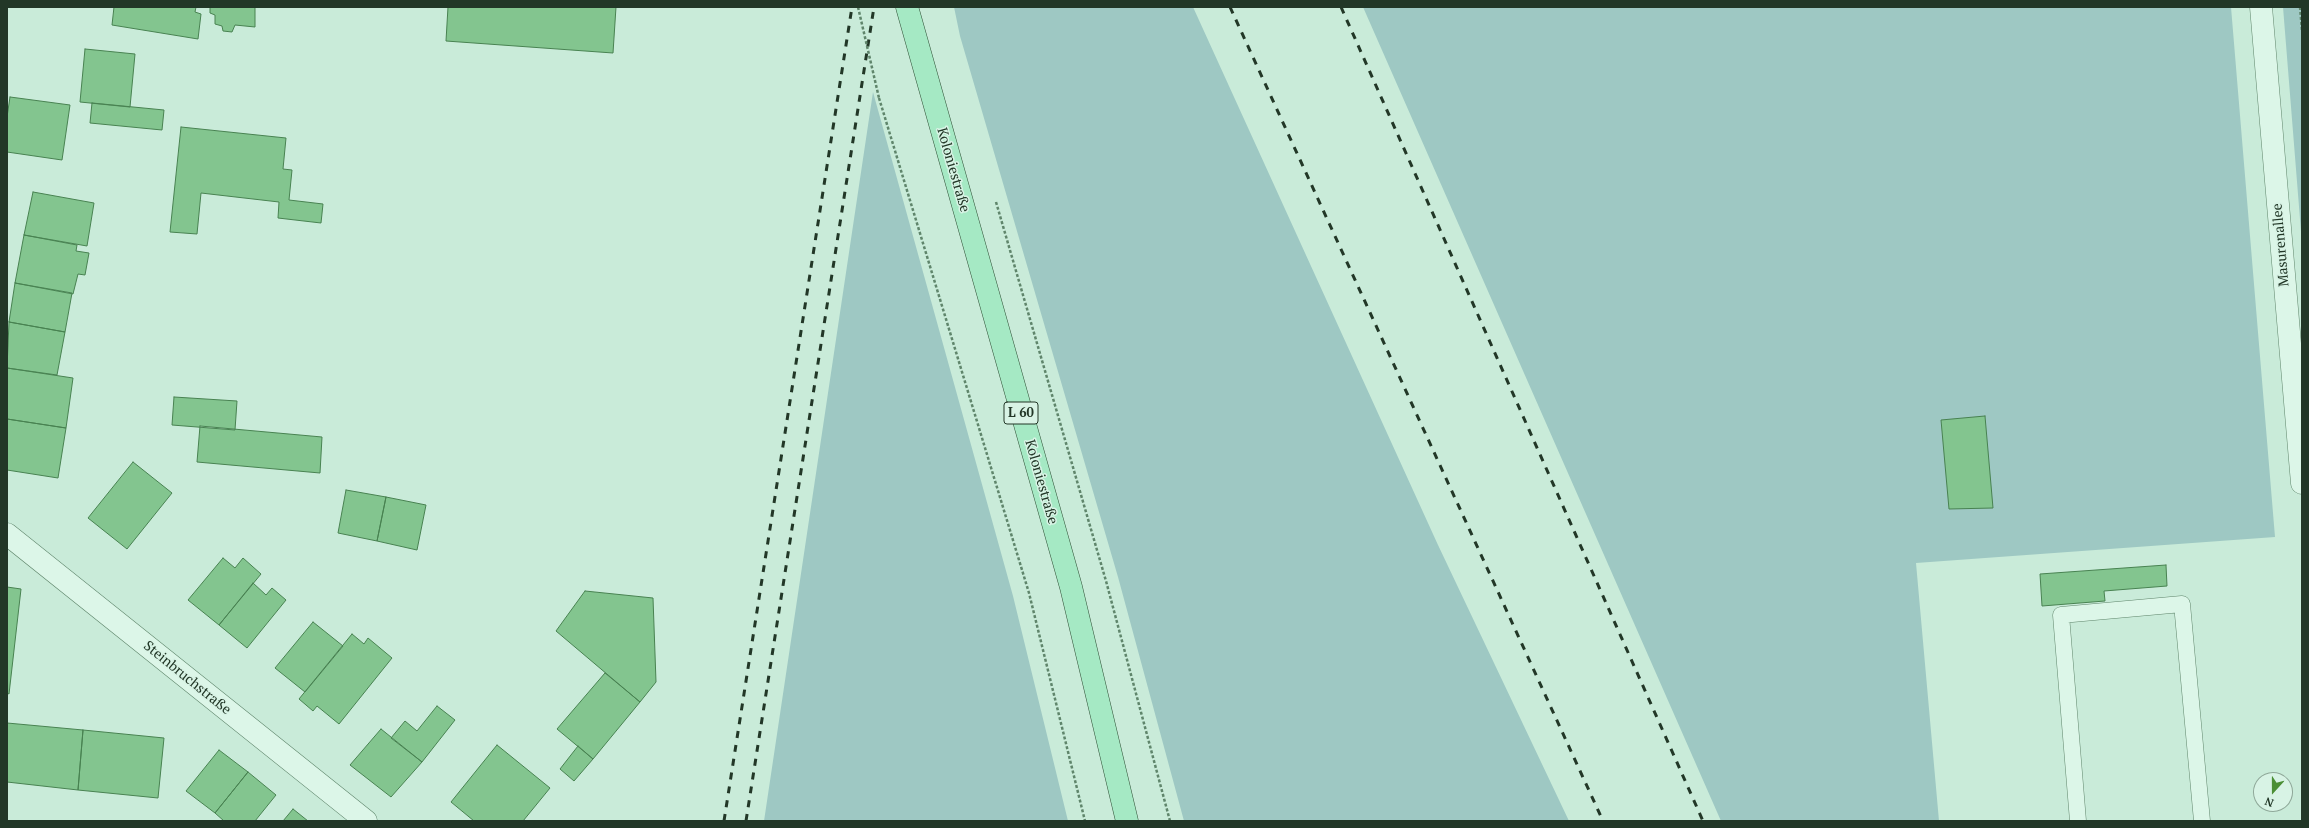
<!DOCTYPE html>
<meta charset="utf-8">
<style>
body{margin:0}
#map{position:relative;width:2309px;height:828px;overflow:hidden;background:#c9ebd9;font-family:"PT Serif",serif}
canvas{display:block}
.frame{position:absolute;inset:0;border:8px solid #223727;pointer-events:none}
.north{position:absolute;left:2253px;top:772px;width:40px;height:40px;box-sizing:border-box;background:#d8f3e5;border:1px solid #8fa899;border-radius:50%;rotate:201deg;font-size:11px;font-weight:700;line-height:16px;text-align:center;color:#223727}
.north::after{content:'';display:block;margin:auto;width:14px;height:18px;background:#4b8f35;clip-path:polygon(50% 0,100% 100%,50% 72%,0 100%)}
</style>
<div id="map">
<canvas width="2309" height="828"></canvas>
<div class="frame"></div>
<div class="north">N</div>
</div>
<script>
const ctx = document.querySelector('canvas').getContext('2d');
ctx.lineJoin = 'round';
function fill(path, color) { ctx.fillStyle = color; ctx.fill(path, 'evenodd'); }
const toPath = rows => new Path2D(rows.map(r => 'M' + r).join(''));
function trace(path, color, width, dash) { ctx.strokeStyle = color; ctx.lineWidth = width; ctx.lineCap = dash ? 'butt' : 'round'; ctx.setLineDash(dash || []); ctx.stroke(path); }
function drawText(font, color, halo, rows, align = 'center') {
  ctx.font = font + ' "PT Serif",serif'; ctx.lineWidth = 3; ctx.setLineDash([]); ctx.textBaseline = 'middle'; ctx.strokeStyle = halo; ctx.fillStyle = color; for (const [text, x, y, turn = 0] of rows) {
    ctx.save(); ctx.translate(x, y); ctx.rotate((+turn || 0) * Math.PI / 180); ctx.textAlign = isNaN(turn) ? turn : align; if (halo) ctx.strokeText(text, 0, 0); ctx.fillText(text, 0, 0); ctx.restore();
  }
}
fill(toPath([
 [954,7,1193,7,1438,545,1569,821,1184,821,1118,577,960,36],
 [1363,7,2231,7,2275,537,1916,563,1939,821,1721,821],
 [2283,7,2302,7,2302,244],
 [873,92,1013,596,1068,821,764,821]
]), '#9ec8c3');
const building = toPath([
 [114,7,196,7,195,12,201,14,198,39,112,25,114,7],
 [210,7,255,7,255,27,235,25,232,32,223,31,222,26,215,24,215,15,210,13,210,7],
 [448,7,616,7,613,53,446,41,448,7],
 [85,49,135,54,130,107,80,102,85,49],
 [10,97,70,105,62,160,7,152,7,117,10,97],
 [92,103,164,110,162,130,90,123,92,103],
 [181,127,286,138,283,169,292,170,289,200,323,204,321,223,278,218,279,202,201,193,197,234,170,232,181,127],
 [33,192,94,203,87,246,24,235,33,192],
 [24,235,77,245,76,251,89,253,85,275,78,274,73,294,15,283,24,235],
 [15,283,72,293,65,332,9,322,15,283],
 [9,322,65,332,57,375,7,368,9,322],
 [7,368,73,378,66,428,7,419,7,368],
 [174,397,237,401,235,430,172,425,174,397],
 [1985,416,1993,508,1949,509,1941,420,1985,416],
 [7,419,66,428,58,478,7,470,7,419],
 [200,426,322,437,320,473,197,462,200,426],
 [133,462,172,493,127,549,88,518,133,462],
 [346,490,386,497,377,541,338,533,346,490],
 [386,497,426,505,417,550,377,541,386,497],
 [223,558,235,568,243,558,261,574,219,625,188,600,223,558],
 [2166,565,2167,586,2104,591,2105,601,2042,606,2040,574,2166,565],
 [253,583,266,595,272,588,286,600,247,648,219,625,253,583],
 [7,587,21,589,9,694,7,693,7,587],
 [585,591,653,598,656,682,640,702,556,631,585,591],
 [313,622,343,646,305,692,275,668,313,622],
 [352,634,364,644,368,638,392,658,339,724,317,706,313,711,299,699,352,634],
 [605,673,640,702,593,759,557,729,605,673],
 [437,706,455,720,422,762,391,738,405,721,417,731,437,706],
 [7,723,83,730,78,790,7,782,7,723],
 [381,729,422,762,391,797,350,765,381,729],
 [83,730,164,738,158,798,78,790,83,730],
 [497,745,550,788,523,821,474,821,451,802,497,745],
 [578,746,593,759,574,781,560,769,578,746],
 [219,750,248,772,215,813,186,791,219,750],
 [248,772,276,795,255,821,224,821,215,813,248,772],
 [293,809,308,821,283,821,293,809]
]);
fill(building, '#83c58f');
trace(building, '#488251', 1);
const lane = toPath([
 [2078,821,2061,615,2182,604,2202,821]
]);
const street = toPath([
 [2261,7,2302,483],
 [7,534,366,821]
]);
const primary = toPath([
 [907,7,1071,587,1127,821]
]);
trace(lane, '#5f856b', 17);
trace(street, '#5f856b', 23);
trace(primary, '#33543a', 23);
trace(toPath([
 [2300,7,2302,31],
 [879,98,1029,593,1085,821],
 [996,202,1106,581,1170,821]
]), '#5f856b', 2.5, [3, 2]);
trace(lane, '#dcf6e8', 16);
trace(street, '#dcf6e8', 22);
trace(primary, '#a5e9c4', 22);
trace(toPath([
 [1230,7,1603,821],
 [1341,7,1703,821],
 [724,821,852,7],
 [746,821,874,7]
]), '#223727', 3, [7, 7]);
trace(toPath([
 [858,7,879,98]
]), '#5f856b', 2.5, [3, 2]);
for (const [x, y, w] of [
 [1021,413,34]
]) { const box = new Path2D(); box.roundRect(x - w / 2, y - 11, w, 22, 3); ctx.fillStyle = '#d8f3e5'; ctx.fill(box); trace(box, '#223727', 1); }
drawText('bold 13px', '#223727', null, [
 ["L 60",1021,413]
]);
drawText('14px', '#223727', '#d8f3e5', [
 ["Koloniestraße",953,170,74],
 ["Masurenallee",2281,245,-95],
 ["Koloniestraße",1041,482,74],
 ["Steinbruchstraße",187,678,39]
]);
</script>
